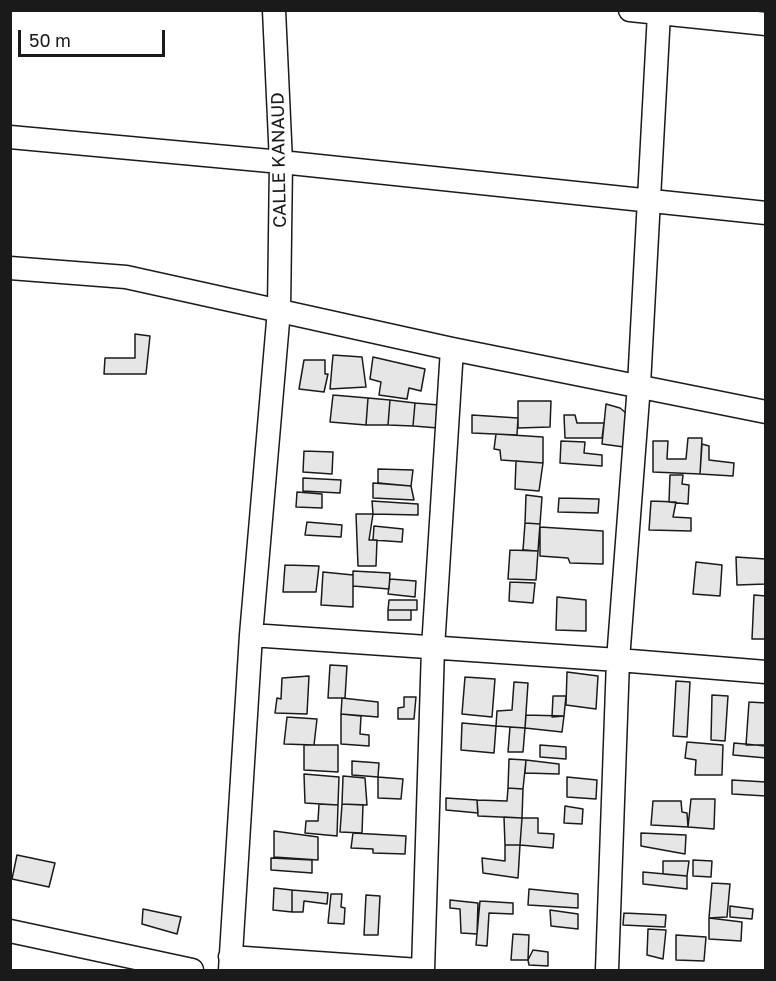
<!DOCTYPE html>
<style>
body{margin:0}
#map{position:relative;width:776px;height:981px;overflow:hidden;background:#fff;font-family:"Golos Text",sans-serif}
canvas{display:block}
.frame{position:absolute;inset:0;border:12px solid #1a1a1a;pointer-events:none}
.scale{position:absolute;left:18px;top:30px;width:147px;height:27px;box-sizing:border-box;border:3px solid #1a1a1a;border-top:0;padding-left:8px;font-size:18px;line-height:21px;white-space:nowrap;color:#1a1a1a;-webkit-text-stroke:4px #fff;paint-order:stroke}
</style>
<div id="map">
<canvas width="776" height="981"></canvas>
<div class="frame"></div>
<div class="scale">50 m</div>
</div>
<script>
const ctx = document.querySelector('canvas').getContext('2d');
ctx.lineJoin = 'round';
function fill(path, color) { ctx.fillStyle = color; ctx.fill(path, 'evenodd'); }
const toPath = rows => new Path2D(rows.map(r => 'M' + r).join(''));
function trace(path, color, width, dash) { ctx.strokeStyle = color; ctx.lineWidth = width; ctx.lineCap = dash ? 'butt' : 'round'; ctx.setLineDash(dash || []); ctx.stroke(path); }
function drawText(font, color, halo, rows, align = 'center') {
  ctx.font = font + ' "Golos Text",sans-serif'; ctx.lineWidth = 4.5; ctx.setLineDash([]); ctx.textBaseline = 'middle'; ctx.strokeStyle = halo; ctx.fillStyle = color; for (const [text, x, y, turn = 0] of rows) {
    ctx.save(); ctx.translate(x, y); ctx.rotate((+turn || 0) * Math.PI / 180); ctx.textAlign = isNaN(turn) ? turn : align; if (halo) ctx.strokeText(text, 0, 0); ctx.fillText(text, 0, 0); ctx.restore();
  }
}
const building = toPath([
 [135,334,150,336,146,374,104,374,105,358,135,358,135,334],
 [333,355,362,357,366,387,330,389,333,355],
 [373,357,425,369,421,391,409,388,407,399,379,395,381,382,370,379,373,357],
 [304,360,325,360,325,374,328,374,324,392,299,389,304,360],
 [333,395,368,398,366,425,330,422,333,395],
 [368,398,390,400,388,425,366,425,368,398],
 [390,400,415,403,413,426,388,425,390,400],
 [518,401,551,401,550,427,518,428,518,401],
 [415,403,439,405,438,428,413,426,415,403],
 [606,404,620,408,626,413,624,447,602,444,606,404],
 [472,415,518,418,517,435,472,433,472,415],
 [564,415,575,415,577,423,604,423,602,438,565,438,564,415],
 [496,434,543,437,543,463,501,460,500,450,494,449,496,434],
 [688,438,702,438,700,474,653,472,653,441,668,441,667,459,686,459,688,438],
 [561,441,585,442,584,453,602,455,602,466,560,463,561,441],
 [702,444,709,446,709,460,734,463,733,476,700,474,702,444],
 [304,451,333,452,332,474,303,472,304,451],
 [516,461,543,463,539,491,515,489,516,461],
 [378,469,413,470,411,486,378,483,378,469],
 [670,475,683,475,682,484,689,485,688,504,669,502,670,475],
 [303,478,341,480,340,493,303,491,303,478],
 [373,483,411,486,414,500,373,498,373,483],
 [297,492,322,494,322,508,296,507,297,492],
 [526,495,542,497,540,524,525,523,526,495],
 [559,498,599,499,598,513,558,512,559,498],
 [372,501,418,504,418,515,373,514,372,501],
 [651,501,676,502,673,517,691,518,691,531,649,530,651,501],
 [356,514,373,514,369,540,377,540,376,566,358,566,356,514],
 [307,522,342,525,341,537,305,535,307,522],
 [525,523,540,524,538,551,523,550,525,523],
 [374,526,403,529,402,542,373,540,374,526],
 [540,527,603,531,603,564,570,563,568,558,540,556,540,527],
 [510,550,538,551,536,580,508,579,510,550],
 [736,557,766,559,766,584,737,585,736,557],
 [696,562,722,565,720,596,693,594,696,562],
 [285,565,319,566,316,592,283,592,285,565],
 [353,571,390,573,389,589,353,586,353,571],
 [323,572,353,575,353,607,321,605,323,572],
 [390,579,416,581,415,597,388,594,390,579],
 [510,582,535,583,533,603,509,601,510,582],
 [754,595,766,596,766,639,752,639,754,595],
 [557,597,586,600,586,631,556,630,557,597],
 [389,600,417,600,417,610,388,610,389,600],
 [388,610,411,610,411,620,388,620,388,610],
 [330,665,347,666,345,698,328,698,330,665],
 [567,672,598,676,596,709,566,705,567,672],
 [309,676,307,714,275,713,277,698,281,699,282,678,309,676],
 [465,677,495,679,492,717,462,714,465,677],
 [676,681,690,682,687,737,673,736,676,681],
 [514,682,528,683,525,728,496,726,497,711,512,710,514,682],
 [712,695,728,696,725,741,711,740,712,695],
 [553,696,566,696,564,716,552,717,553,696],
 [404,697,416,697,414,719,398,719,398,708,404,707,404,697],
 [342,698,378,702,378,717,341,714,342,698],
 [749,702,766,703,766,745,746,745,749,702],
 [341,714,361,716,360,734,369,735,369,746,341,744,341,714],
 [526,715,564,716,562,732,525,728,526,715],
 [287,717,317,719,314,745,284,744,287,717],
 [462,723,496,726,494,753,461,750,462,723],
 [510,727,525,728,523,752,508,752,510,727],
 [687,742,723,745,722,775,695,775,696,760,685,758,687,742],
 [734,743,766,746,766,758,733,755,734,743],
 [304,745,338,745,338,772,304,770,304,745],
 [540,745,566,747,566,759,540,757,540,745],
 [509,759,526,760,523,789,508,788,509,759],
 [526,760,559,764,559,774,525,773,526,760],
 [352,761,379,763,378,777,352,775,352,761],
 [304,774,339,777,338,805,305,803,304,774],
 [343,776,365,778,367,805,342,804,343,776],
 [378,777,403,779,401,799,378,798,378,777],
 [567,777,597,780,596,799,567,797,567,777],
 [732,780,766,782,766,796,732,794,732,780],
 [508,788,523,789,522,818,478,816,477,800,507,801,508,788],
 [446,798,477,800,478,813,446,810,446,798],
 [691,799,715,799,714,829,688,827,691,799],
 [653,801,681,801,682,812,687,813,688,827,651,825,653,801],
 [319,804,338,805,337,836,305,833,306,821,318,821,319,804],
 [342,804,363,805,362,833,340,832,342,804],
 [565,806,583,809,582,824,564,823,565,806],
 [504,817,522,818,520,845,505,845,504,817],
 [522,818,538,818,538,833,554,834,553,848,520,845,522,818],
 [274,831,318,837,318,860,274,857,274,831],
 [353,833,406,836,405,854,373,853,373,849,351,848,353,833],
 [641,833,686,835,685,854,641,846,641,833],
 [505,845,520,845,518,878,483,873,482,858,505,861,505,845],
 [17,855,55,863,49,887,12,879,17,855],
 [271,858,312,860,312,873,271,870,271,858],
 [693,860,712,861,711,877,693,876,693,860],
 [663,861,689,861,687,876,663,874,663,861],
 [643,872,687,876,687,889,643,884,643,872],
 [712,883,730,884,727,917,709,918,712,883],
 [274,888,292,890,292,912,273,910,274,888],
 [529,889,578,894,578,908,528,905,529,889],
 [292,890,328,893,327,904,304,901,303,912,292,912,292,890],
 [331,894,342,894,341,907,345,908,344,924,328,923,331,894],
 [366,895,380,896,378,935,364,935,366,895],
 [450,900,478,903,477,934,461,933,460,909,450,908,450,900],
 [480,901,513,903,513,914,489,913,487,946,476,945,480,901],
 [730,906,753,909,752,919,730,917,730,906],
 [143,909,181,917,177,934,142,924,143,909],
 [550,910,578,914,578,929,551,926,550,910],
 [624,913,666,915,665,927,623,925,624,913],
 [709,918,742,922,741,941,709,939,709,918],
 [648,929,666,930,663,959,647,955,648,929],
 [513,934,529,935,528,960,511,960,513,934],
 [676,935,706,937,704,961,676,960,676,935],
 [533,950,548,952,548,966,529,965,528,960,533,950]
]);
fill(building, '#e6e6e6');
trace(building, '#1a1a1a', 1.5);
const minor = toPath([
 [630,10,766,24],
 [10,137,281,162,766,213],
 [10,268,126,277,452,349,766,412],
 [251,635,618,660,766,672],
 [10,931,192,970],
 [230,957,419,970],
 [230,970,251,635,279,310,281,162,274,10],
 [423,970,433,648,452,349],
 [607,970,618,660,639,385,659,13]
]);
trace(minor, '#1a1a1a', 25);
trace(minor, '#fff', 22);
drawText('18px', '#1a1a1a', '#fff', [
 ["CALLE KANAUD",279,160,-91]
]);
</script>
